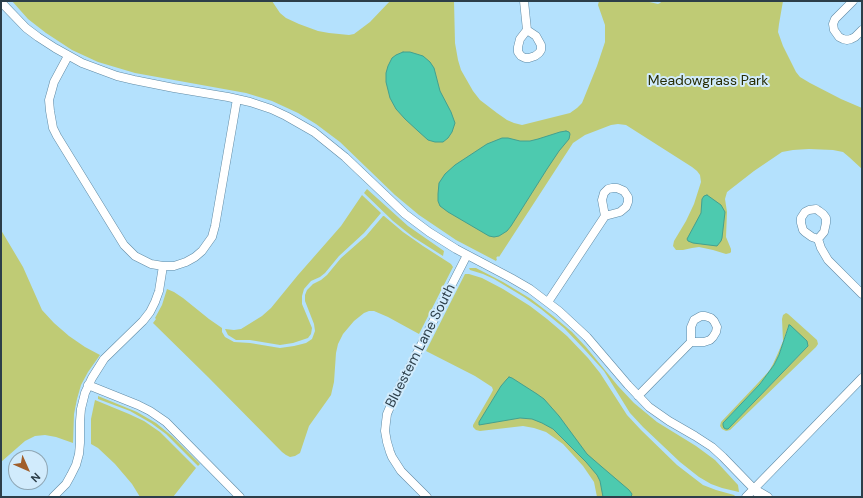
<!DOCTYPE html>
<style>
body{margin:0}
#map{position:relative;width:863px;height:498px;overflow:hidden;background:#b4e1fd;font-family:"DM Sans",sans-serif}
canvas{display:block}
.frame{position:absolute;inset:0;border:2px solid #2c3e49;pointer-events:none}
.north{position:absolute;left:8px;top:450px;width:40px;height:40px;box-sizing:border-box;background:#d1ebfc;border:1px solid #8fa6b4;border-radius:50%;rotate:135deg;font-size:11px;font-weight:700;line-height:16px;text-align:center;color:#2c3e49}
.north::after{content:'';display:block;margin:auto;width:14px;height:18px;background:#a05e2b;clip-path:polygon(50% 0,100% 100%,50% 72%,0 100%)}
</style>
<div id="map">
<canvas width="863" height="498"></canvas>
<div class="frame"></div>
<div class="north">N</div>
</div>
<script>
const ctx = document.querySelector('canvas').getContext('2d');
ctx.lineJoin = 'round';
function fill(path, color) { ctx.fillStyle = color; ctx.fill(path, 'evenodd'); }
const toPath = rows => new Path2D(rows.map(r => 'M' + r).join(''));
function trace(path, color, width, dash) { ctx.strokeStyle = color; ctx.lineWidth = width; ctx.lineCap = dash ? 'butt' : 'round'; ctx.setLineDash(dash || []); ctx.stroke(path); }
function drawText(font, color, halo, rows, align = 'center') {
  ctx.font = font + ' "DM Sans",sans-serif'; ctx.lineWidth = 4; ctx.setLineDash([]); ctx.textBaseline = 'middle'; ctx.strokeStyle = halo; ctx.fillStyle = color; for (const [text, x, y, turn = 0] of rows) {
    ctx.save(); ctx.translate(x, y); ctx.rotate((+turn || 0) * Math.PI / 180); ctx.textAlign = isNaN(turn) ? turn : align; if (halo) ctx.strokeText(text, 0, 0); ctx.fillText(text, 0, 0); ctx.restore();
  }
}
fill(toPath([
 [12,1,272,1,280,13,286,18,299,24,318,31,329,33,349,35,354,34,370,22,390,1,454,1,455,43,458,60,461,70,473,91,480,100,497,113,507,120,514,123,522,125,570,113,577,108,582,103,597,66,605,42,605,25,598,5,599,1,645,1,658,4,660,3,662,1,783,1,779,24,778,32,783,46,796,72,800,77,810,83,841,99,862,108,862,169,849,157,843,152,833,150,809,149,793,150,782,152,754,171,727,192,725,199,727,212,726,237,731,249,731,252,730,253,726,254,713,250,699,247,692,248,683,250,676,250,673,246,674,241,686,221,694,204,701,182,700,175,697,171,692,167,626,125,618,124,611,125,585,135,573,143,499,257,498,256,496,258,497,259,496,261,456,240,419,215,395,195,340,142,316,124,298,113,272,101,246,93,135,73,98,62,72,50,46,33,28,19],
 [367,189,408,226,444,251,443,256,413,237,393,221,364,193],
 [362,195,381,213,364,233,339,256,325,273,320,277,311,281,304,289,302,296,302,304,312,328,311,334,308,338,293,343,280,345,250,340,236,340,228,335,225,329,234,330,241,329,262,316,271,308,298,275,341,226],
 [383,216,384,216,403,232,423,246,451,264,453,267,419,334,388,317,374,311,369,311,364,313,354,321,343,334,338,344,336,353,334,382,331,395,309,426,300,453,295,456,290,457,286,455,282,452,208,377,153,323,156,319,155,318,162,305,167,289,174,292,183,298,209,319,222,328,222,332,225,337,234,342,250,343,280,348,294,346,306,343,312,339,315,331,314,324,305,301,305,295,307,290,313,284,321,280,327,275,341,258,366,236],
 [1,230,23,267,42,310,54,323,69,336,85,347,100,355,88,372,81,385,77,399,74,414,73,443,56,437,45,435,35,436,25,441,1,462],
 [469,268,476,268,503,282,531,299,553,316,572,332,586,347,618,386,634,403,657,422,696,446,715,460,738,485,739,492,722,488,711,484,699,477,680,462,643,427,630,413,604,371,584,349,564,328,541,309,524,297,494,279,483,274,470,270],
 [465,274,469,274,482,278,503,289,530,306,547,319,567,336,588,358,600,373,627,415,641,430,677,465,703,485,716,490,734,495,736,497,597,497,594,482,583,466,563,444,546,432,534,428,523,426,480,431,476,430,473,427,473,425,491,394,493,390,492,387,475,376,426,351],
 [786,313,788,314,817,340,818,344,816,347,730,430,726,431,722,429,720,426,721,422,757,384,769,371,773,364,778,353,783,341,782,319,783,315],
 [788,327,808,346,728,429,723,423,760,384,774,365,779,355],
 [98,396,137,412,156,423,172,436,200,464,198,466,166,434,151,423,130,411,98,399],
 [95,400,129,414,144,421,160,432,196,468,173,497,140,497,132,484,115,464,98,448,91,444,91,419]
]), '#bfcb75');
const water = toPath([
 [403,52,410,52,423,56,430,62,434,68,440,91,451,112,455,123,452,132,448,138,443,142,435,142,428,140,418,131,405,119,396,109,390,98,386,82,386,73,388,66,392,58,396,55,403,52],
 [566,131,569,132,570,134,569,139,559,151,547,169,511,226,507,231,499,236,494,237,489,236,448,212,440,206,438,201,438,194,439,183,445,174,455,165,487,144,502,138,508,138,520,141,530,141,538,139,560,132,566,131],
 [707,195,721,205,725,212,722,238,721,241,717,246,693,243,688,241,687,239,701,213,702,199,704,196,707,195],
 [789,325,790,325,807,341,808,346,728,429,726,429,724,428,723,425,723,423,760,384,774,365,779,355,789,325],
 [509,377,512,378,537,394,544,399,559,416,587,454,602,467,629,490,632,494,631,497,603,497,600,481,597,475,586,462,553,429,542,423,532,419,520,418,479,425,479,422,501,386,507,379,509,377]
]);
fill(water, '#4dcaaf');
trace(water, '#43a090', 1);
const street = toPath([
 [524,1,527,30,520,39,518,47,518,52,521,56,525,58,529,58,535,56,539,53,541,50,541,45,536,36,527,30],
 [853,1,835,19,833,24,834,30,839,37,843,39,847,40,851,39,855,37,862,30],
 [1,2,26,28,38,37,55,48,82,63,117,76,134,80,174,88,228,97,250,102,271,109,286,116,314,132,345,157,405,214,429,232,456,249,511,278,530,289,559,311,587,337,628,385,649,407,669,421,695,436,712,447,723,457,754,489,760,497],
 [68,56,54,82,51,93,49,100,50,111,53,128,57,136,124,245,135,256,151,264,163,266,174,266,186,262,195,257,202,251,212,237,215,226,237,99],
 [816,209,819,211,823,214,826,218,826,223,824,232,818,239,812,237,805,232,803,230,801,223,801,218,805,212,809,210,816,209],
 [818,239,821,248,828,260,862,294],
 [548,302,605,216,620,212,626,207,628,202,628,197,624,191,617,188,612,188,608,189,604,193,602,200,605,216],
 [88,385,138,405,150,411,166,422,240,497],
 [638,396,691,342,704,342,710,340,713,337,716,332,717,327,714,321,711,318,705,316,701,316,694,320,691,327,691,342],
 [756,490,768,497],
 [53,497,66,484,71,475,76,465,79,454,80,443,80,421,81,409,85,393,92,378,104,359,143,321,150,312,155,302,159,291,163,266],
 [427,497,401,471,392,457,390,452,387,442,385,431,386,422,387,414,393,400,467,255],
 [746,497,862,378]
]);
trace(street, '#608aa4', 9);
trace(street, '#fff', 8);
drawText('14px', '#282d04', '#d1ebfc', [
 ["Meadowgrass Park",708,81]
]);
drawText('14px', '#2c3e49', '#d1ebfc', [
 ["Bluestem Lane South",421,346,-63]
]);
</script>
